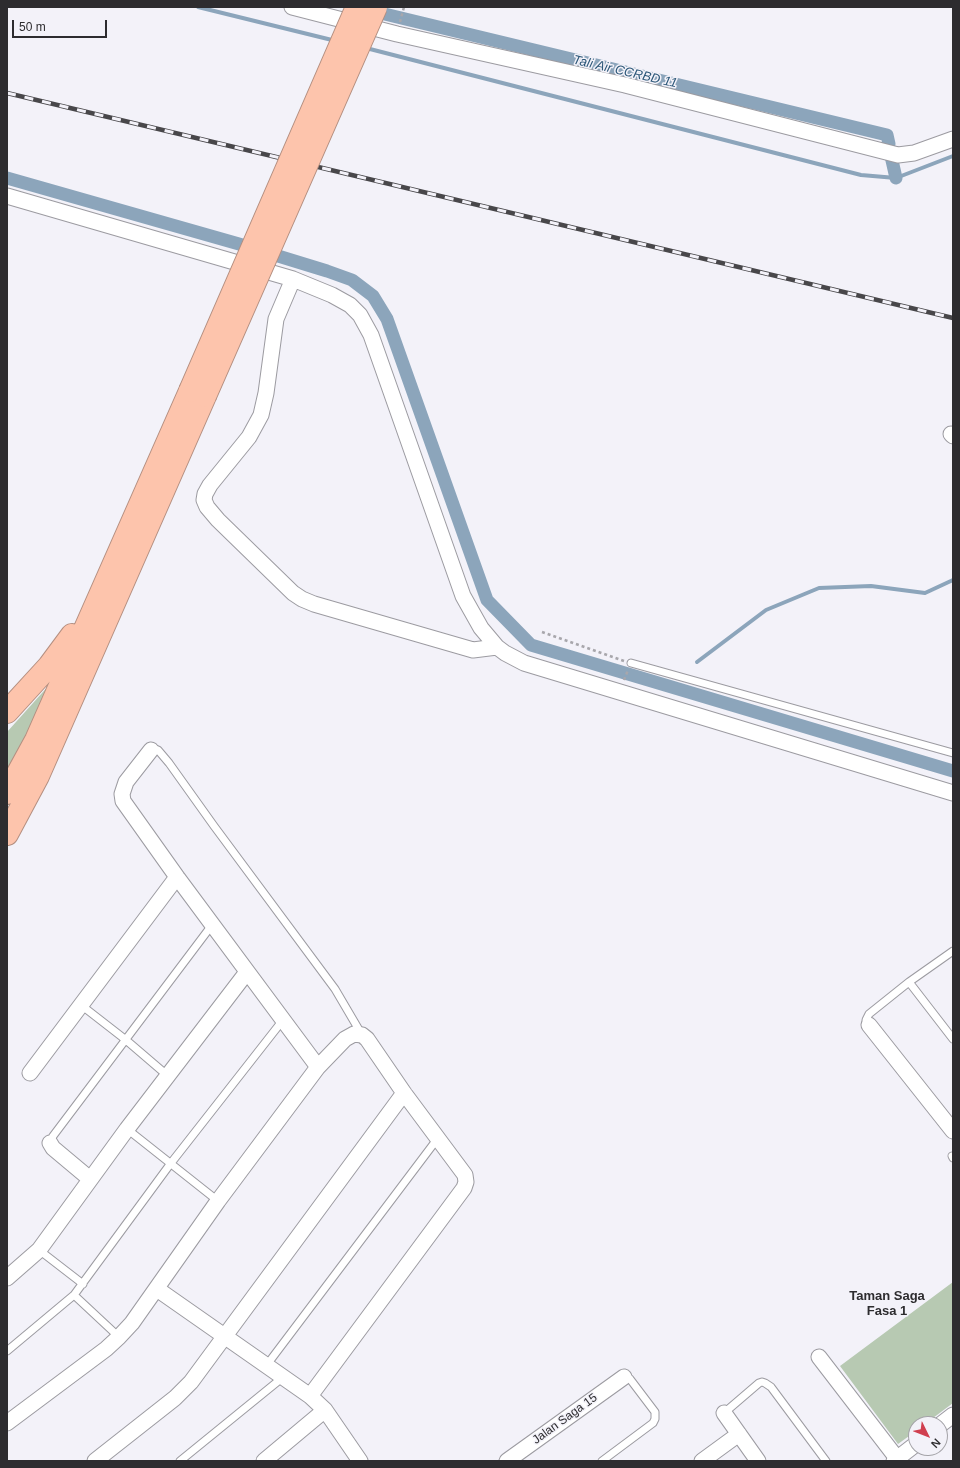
<!DOCTYPE html>
<style>
body{margin:0}
#map{position:relative;width:960px;height:1468px;overflow:hidden;background:#f3f2f9;font-family:Helvetica,sans-serif}
canvas{display:block}
.frame{position:absolute;inset:0;border:8px solid #2d2c2f;pointer-events:none}
.north{position:absolute;left:908px;top:1416px;width:40px;height:40px;box-sizing:border-box;background:#f3f2f9;border:1px solid #a4a3a8;border-radius:50%;rotate:133deg;font-size:11px;font-weight:700;line-height:16px;text-align:center;color:#2d2c2f}
.north::after{content:'';display:block;margin:auto;width:14px;height:18px;background:#d03f4f;clip-path:polygon(50% 0,100% 100%,50% 72%,0 100%)}
.scale{position:absolute;left:12px;top:20px;width:95px;height:18px;box-sizing:border-box;border:2px solid #2d2c2f;border-top:0;padding-left:5px;font-size:12px;line-height:14px;white-space:nowrap;color:#2d2c2f;-webkit-text-stroke:3px #f3f2f9;paint-order:stroke}
</style>
<div id="map">
<canvas width="960" height="1468"></canvas>
<div class="frame"></div>
<div class="north">N</div>
<div class="scale">50 m</div>
</div>
<script>
const ctx = document.querySelector('canvas').getContext('2d');
ctx.lineJoin = 'round';
function fill(path, color) { ctx.fillStyle = color; ctx.fill(path, 'evenodd'); }
const toPath = rows => new Path2D(rows.map(r => 'M' + r).join(''));
function trace(path, color, width, dash) { ctx.strokeStyle = color; ctx.lineWidth = width; ctx.lineCap = dash ? 'butt' : 'round'; ctx.setLineDash(dash || []); ctx.stroke(path); }
function drawText(font, color, halo, rows, align = 'center') {
  ctx.font = font + ' Helvetica,sans-serif'; ctx.lineWidth = 3; ctx.setLineDash([]); ctx.textBaseline = 'middle'; ctx.strokeStyle = halo; ctx.fillStyle = color; for (const [text, x, y, turn = 0] of rows) {
    ctx.save(); ctx.translate(x, y); ctx.rotate((+turn || 0) * Math.PI / 180); ctx.textAlign = isNaN(turn) ? turn : align; if (halo) ctx.strokeText(text, 0, 0); ctx.fillText(text, 0, 0); ctx.restore();
  }
}
fill(toPath([
 [51,683,27,734,7,771,7,732],
 [953,1282,953,1403,925,1424,916,1424,916,1431,898,1444,840,1366]
]), '#b7c9b2');
trace(toPath([
 [198,7,336,41],
 [366,48,861,175,896,178,953,156],
 [697,662,766,610,819,588,871,586,925,593,953,580]
]), '#8ca5bb', 4);
trace(toPath([
 [368,10,887,135,889,144],
 [891,156,896,178],
 [7,178,239,244,327,271,352,280,373,296,387,319,487,600,531,645,953,771]
]), '#8ca5bb', 13);
const lane = toPath([
 [631,663,953,753],
 [151,750,155,749,158,750,169,763,214,826,335,989,362,1035],
 [909,982,953,1039],
 [81,1005,126,1040,168,1076],
 [869,1025,866,1020,869,1014,909,982,953,951],
 [127,1129,218,1201],
 [50,1143,53,1136,212,925],
 [952,1156,953,1158],
 [39,1250,83,1284],
 [74,1295,119,1337],
 [7,1351,74,1295,171,1163,283,1020],
 [266,1366,438,1138],
 [724,1413,759,1383,762,1382,765,1383,771,1387,826,1461],
 [180,1461,282,1378],
 [602,1461,653,1423,655,1419,655,1412,630,1379,627,1377,624,1377]
]);
const street = toPath([
 [292,7,397,34,625,85,898,155,914,153,953,139],
 [7,196,293,279,332,295,350,305,360,315,371,335,463,596,481,628,497,647,505,653,524,663,953,793],
 [293,279,276,319,266,393,261,415,249,437,210,485,205,494,204,500,207,507,218,520,293,593,302,599,314,604,473,650,497,647],
 [951,434,953,436],
 [151,750,126,782,122,794,123,801,177,877,318,1067],
 [869,1025,953,1131],
 [30,1073,177,877],
 [50,1143,53,1148,90,1179],
 [7,1278,39,1250,127,1129,247,972],
 [157,1289,310,1396,325,1410,360,1461],
 [819,1357,899,1461],
 [724,1413,758,1461],
 [7,1423,106,1349,119,1337,132,1323,218,1201,318,1067,345,1039,354,1034,362,1035,367,1039,404,1093,465,1175,466,1182,464,1188,310,1396],
 [940,1425,953,1415],
 [95,1461,175,1398,191,1382,404,1093],
 [264,1461,325,1410],
 [507,1461,624,1377],
 [702,1461,739,1434],
 [894,1461,916,1444]
]);
const highway = toPath([
 [7,712,49,666,72,635],
 [7,793,36,740,190,391],
 [7,834,38,776,205,396]
]);
trace(lane, '#9c9ba1', 9);
trace(street, '#9c9ba1', 17);
trace(highway, '#b48f80', 24);
trace(toPath([
 [400,22,404,7],
 [542,632,624,661],
 [624,680,628,670]
]), '#a8a7ac', 2.5, [3, 3]);
trace(lane, '#fff', 7);
trace(street, '#fff', 15);
trace(highway, '#fdc4ac', 22);
const rail = toPath([
 [7,93,953,318]
]);
trace(rail, '#48474a', 4.5);
trace(rail, '#f3f2f9', 3, [9]);
const highwayBridge = toPath([
 [190,391,357,7],
 [205,396,376,7]
]);
trace(highwayBridge, '#b48f80', 24, []);
trace(highwayBridge, '#fdc4ac', 22);
drawText('12px', '#2d2c2f', '#f3f2f9', [
 ["Jalan Saga 15",565,1419,-36]
]);
drawText('italic 13px', '#2c5778', '#f3f2f9', [
 ["Tali Air CCRBD 11",625,72,13]
]);
drawText('bold 13px', '#2d2c2f', '#f3f2f9', [
 ["Taman Saga",887,1296],
 ["Fasa 1",887,1311]
]);
</script>
